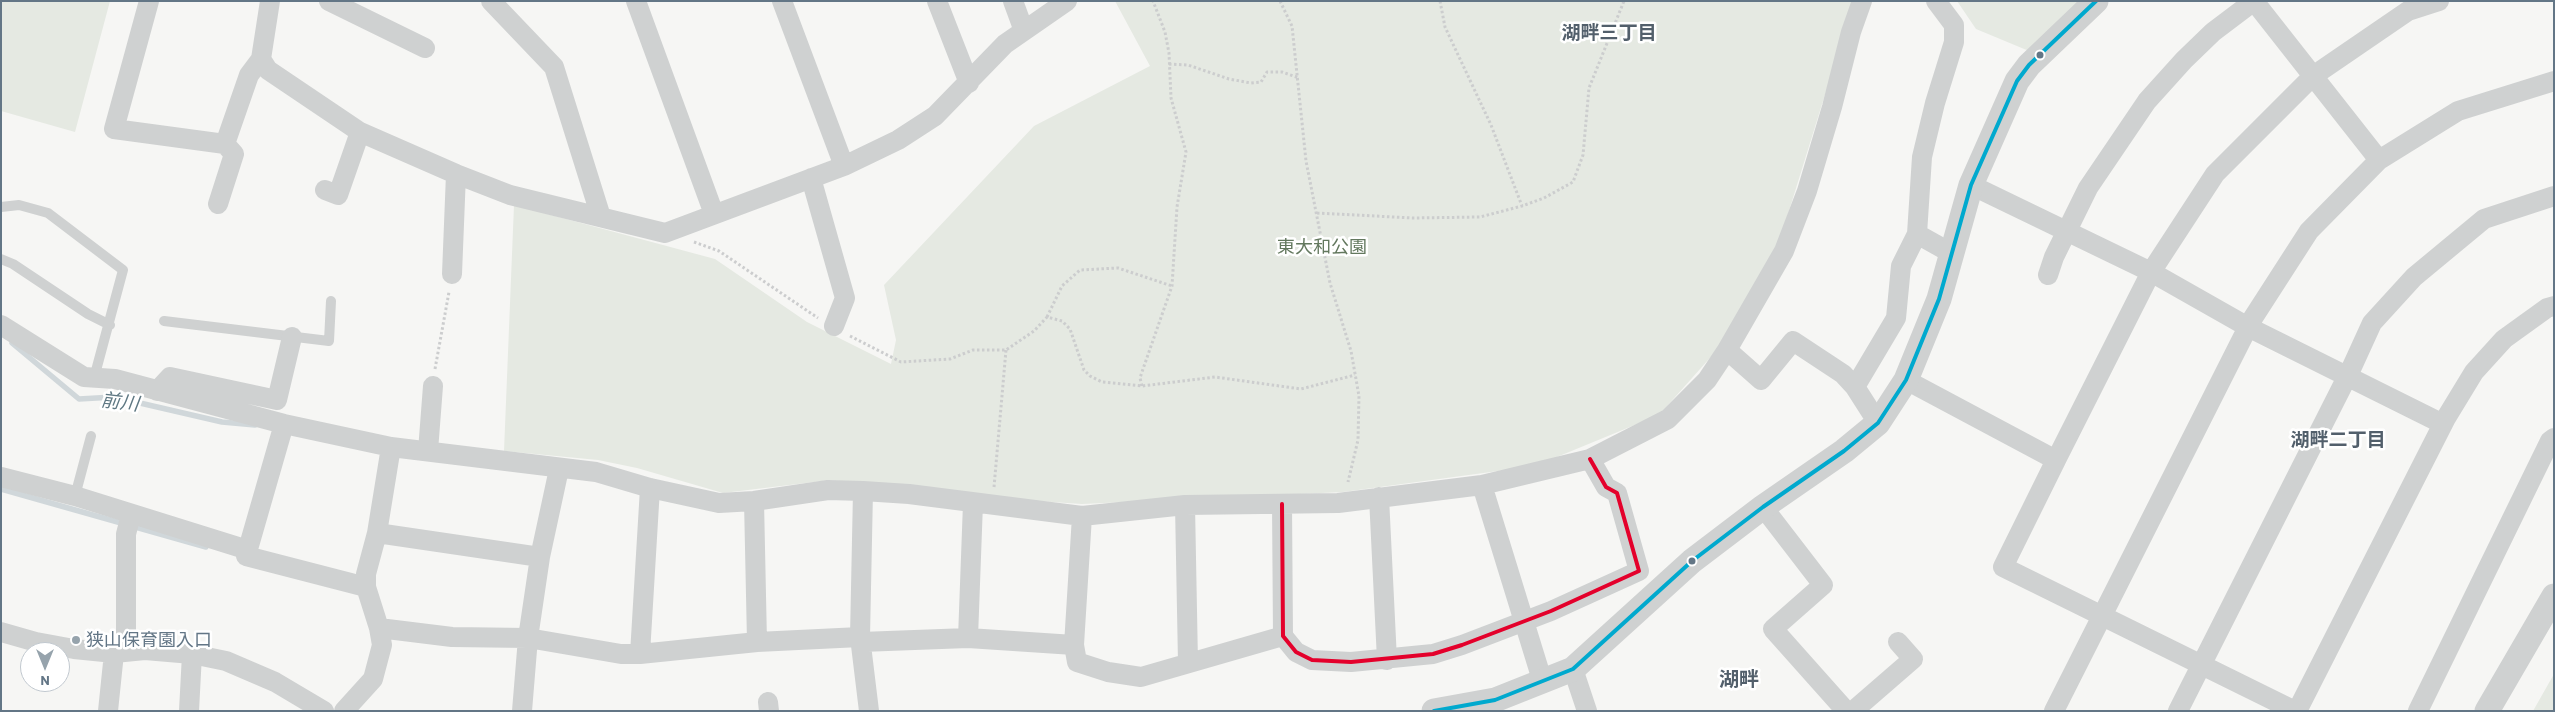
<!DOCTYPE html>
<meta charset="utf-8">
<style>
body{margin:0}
#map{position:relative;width:2555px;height:712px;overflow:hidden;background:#f6f6f4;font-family:Barlow,sans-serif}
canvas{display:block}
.frame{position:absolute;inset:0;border:2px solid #637686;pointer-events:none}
.north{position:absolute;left:20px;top:642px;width:50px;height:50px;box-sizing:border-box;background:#fff;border:1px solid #c1c8cf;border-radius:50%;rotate:180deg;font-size:14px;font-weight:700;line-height:20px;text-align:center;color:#637686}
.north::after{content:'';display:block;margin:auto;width:18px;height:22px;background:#96a3ac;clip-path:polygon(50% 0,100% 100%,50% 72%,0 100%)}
</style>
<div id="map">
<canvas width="2555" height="712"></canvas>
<div class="frame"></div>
<div class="north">N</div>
</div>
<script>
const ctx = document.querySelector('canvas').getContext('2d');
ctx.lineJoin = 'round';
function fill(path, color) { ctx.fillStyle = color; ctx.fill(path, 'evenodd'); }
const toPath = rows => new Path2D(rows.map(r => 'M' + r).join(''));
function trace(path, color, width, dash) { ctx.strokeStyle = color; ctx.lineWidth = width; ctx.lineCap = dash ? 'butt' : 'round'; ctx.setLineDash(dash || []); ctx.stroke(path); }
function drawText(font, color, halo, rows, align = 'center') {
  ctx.font = font + ' Barlow,"Noto Sans JP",sans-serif'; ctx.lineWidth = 5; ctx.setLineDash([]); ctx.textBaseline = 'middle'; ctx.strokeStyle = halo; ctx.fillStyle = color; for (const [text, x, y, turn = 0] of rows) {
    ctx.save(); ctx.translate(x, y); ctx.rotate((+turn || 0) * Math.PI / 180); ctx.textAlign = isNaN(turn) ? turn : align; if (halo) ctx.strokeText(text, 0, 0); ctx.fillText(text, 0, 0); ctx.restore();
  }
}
fill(toPath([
 [1,1,110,1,75,132,1,111],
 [1115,1,1854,1,1779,243,1717,350,1659,415,1535,466,1343,492,1082,504,993,498,831,480,723,493,637,468,598,460,504,451,514,205,715,259,807,322,891,364,896,340,884,285,1034,126,1150,66],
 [1957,1,2083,1,2029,51,1976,29],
 [2554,674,2554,711,2533,711]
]), '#e5e9e2');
trace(toPath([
 [12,343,79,399,114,397,222,422,255,425],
 [1,489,206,547]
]), '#d0d7da', 5.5);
trace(toPath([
 [1280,1,1292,26,1306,161,1330,283,1351,351,1359,396,1358,440,1348,482],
 [1440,1,1445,27,1491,125,1522,206],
 [1169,64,1188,65,1229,79,1251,83,1261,82,1267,72,1282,72,1299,78],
 [1317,213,1413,218,1480,217,1522,206,1544,198,1573,182,1583,155,1589,88,1624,1],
 [694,242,719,251,818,318],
 [1047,317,1062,286,1080,270,1118,268,1172,286],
 [850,336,901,362,950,359,973,350,1006,350,1034,331,1047,317,1062,321,1070,329,1084,370,1090,376,1102,382,1142,386,1215,377,1301,389,1355,375],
 [435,369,449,292],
 [1142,386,1140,378,1143,369,1172,286,1177,207,1186,152,1171,98,1169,53,1165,32,1153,1],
 [994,487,1006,350]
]), '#cccdce', 3, [2.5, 2.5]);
trace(toPath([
 [1,207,19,205,48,213,123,270,94,378],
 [1,259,13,264,88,314,110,325],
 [164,321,329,341,331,301],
 [75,496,91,436]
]), '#cfd1d1', 10);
trace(toPath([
 [149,1,114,129,225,144,249,75,261,59],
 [270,1,261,59,268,70,360,132,456,174,510,195,665,233,844,166,898,140,935,116,1005,44,1067,1],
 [329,1,425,48],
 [491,1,554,67,601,217],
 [636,1,714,214],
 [782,1,844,166],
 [937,1,969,83],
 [1013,1,1024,31],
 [2254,1,2379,160],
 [811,178,845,298,834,326],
 [1971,185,2151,272,2248,327,2443,424],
 [325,190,338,195,360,132],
 [218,204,234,154,225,144],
 [1917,234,1951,253],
 [452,274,456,174],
 [2048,275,2054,257,2088,188,2147,101,2184,60,2213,32,2254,1],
 [1,325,84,377,115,379,284,424,391,447,596,472,650,488,719,503,754,501,828,490,863,491,909,494,1082,516,1185,505,1338,503,1482,485,1590,459,1668,419,1707,380,1727,350],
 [1906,380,2056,460,2003,567,2295,711],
 [1855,387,1843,374,1793,341,1761,380,1727,350,1784,251,1807,191,1832,107,1851,32,1862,1],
 [157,391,170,377,277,400,292,337],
 [1878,423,1855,387,1896,318,1901,266,1917,234,1922,157,1935,103,1954,42,1954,25,1936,1],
 [284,424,246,556,366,587],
 [391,447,377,533,366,574,366,587,379,628,452,637,528,638,621,654,640,654,757,642,860,637],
 [428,451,433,386],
 [2056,460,2151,272,2215,174,2313,76,2408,11,2439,1],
 [1,477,75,496,248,550],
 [1482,485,1543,683],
 [863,491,860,637,869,711],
 [1379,497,1387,660],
 [754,501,757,642],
 [1282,504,1283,636,1296,652,1312,660,1351,662,1433,654,1462,645,1551,611,1639,571,1617,493,1606,487,1590,459],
 [1185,505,1188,663],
 [1763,507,1823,585,1773,629,1846,711],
 [1082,516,1074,645,1077,662,1108,672,1141,677,1283,636],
 [377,533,540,557],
 [1,632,36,642,74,649,114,653,145,650,192,654,226,661,275,682,324,711],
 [968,638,973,503],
 [861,642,968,638,1074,645],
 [126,651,126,534,131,515],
 [640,654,650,488],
 [1573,669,1587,711],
 [768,702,769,711],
 [108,711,114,653],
 [189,711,192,654],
 [344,711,373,679,382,645,379,628],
 [522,711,528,638,540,557,559,469],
 [1853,711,1913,659,1898,642],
 [2054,711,2251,321,2309,231,2379,160,2458,111,2554,81],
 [2178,711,2351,369,2372,323,2414,277,2484,219,2554,196],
 [2297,711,2446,418,2474,372,2504,339,2547,308,2554,306],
 [2418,711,2550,441,2554,438]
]), '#cfd1d1', 20);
trace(toPath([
 [1434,711,1495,700,1573,669,1692,561,1763,507,1844,451,1878,423,1906,380,1939,299,1971,185,2017,81,2029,65,2096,1],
 [2487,711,2554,596]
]), '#cfd1d1', 25);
trace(toPath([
 [1434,711,1495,700,1573,669,1692,561,1763,507,1844,451,1878,423,1906,380,1939,299,1971,185,2017,81,2029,65,2096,1]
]), '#00a9ce', 4);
trace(toPath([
 [1282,504,1283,636,1296,652,1312,660,1351,662,1433,654,1462,645,1551,611,1639,571,1617,493,1606,487,1590,459]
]), '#e4002b', 4);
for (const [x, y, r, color] of [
 [2040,55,4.5,"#637686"],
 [1692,561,4.5,"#637686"],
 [76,640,5,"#96a3ac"]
]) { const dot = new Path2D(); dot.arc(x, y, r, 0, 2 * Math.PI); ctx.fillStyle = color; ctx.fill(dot); trace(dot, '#fff', 2); }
drawText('18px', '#63785e', '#fff', [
 ["東大和公園",1322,247]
]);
drawText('18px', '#637686', '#fff', [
 ["狭山保育園入口",86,640]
], 'left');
drawText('bold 19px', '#525f6b', '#fff', [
 ["湖畔三丁目",1609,33],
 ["湖畔二丁目",2338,440]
]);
drawText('italic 19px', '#5f7883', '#fff', [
 ["前川",120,402,7]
]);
drawText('bold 20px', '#525f6b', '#fff', [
 ["湖畔",1739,679]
]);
</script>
